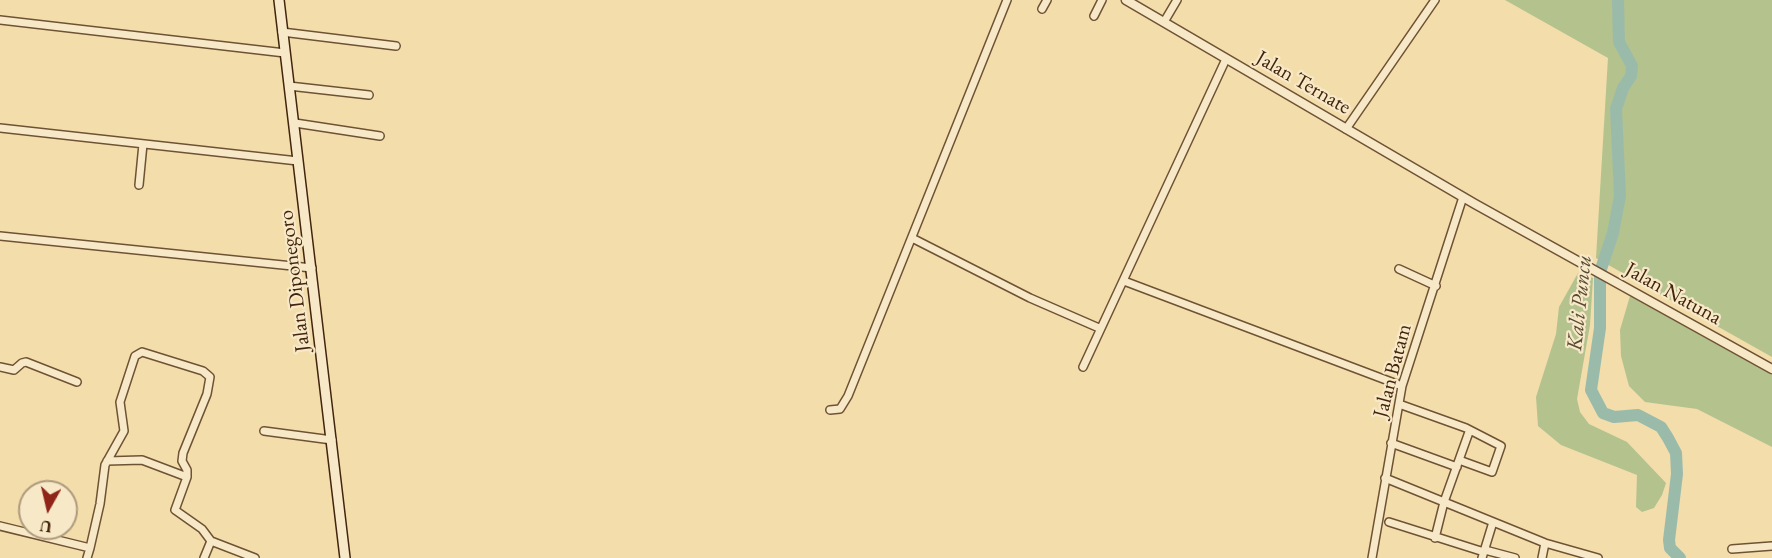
<!DOCTYPE html>
<style>
body{margin:0}
#map{position:relative;width:1772px;height:558px;overflow:hidden;background:#f2ddab;font-family:"EB Garamond",serif}
canvas{display:block}
.north{position:absolute;left:18px;top:480px;width:60px;height:60px;box-sizing:border-box;background:#f7e9c8;border:2px solid #af9a7d;border-radius:50%;rotate:188deg;font-size:16px;font-weight:700;line-height:24px;text-align:center;color:#43240d}
.north::after{content:'';display:block;margin:auto;width:21px;height:27px;background:#8f2418;clip-path:polygon(50% 0,100% 100%,50% 72%,0 100%)}
</style>
<div id="map">
<canvas width="1772" height="558"></canvas>
<div class="north">U</div>
</div>
<script>
const ctx = document.querySelector('canvas').getContext('2d');
ctx.lineJoin = 'round';
function fill(path, color) { ctx.fillStyle = color; ctx.fill(path, 'evenodd'); }
const toPath = rows => new Path2D(rows.map(r => 'M' + r).join(''));
function trace(path, color, width, dash) { ctx.strokeStyle = color; ctx.lineWidth = width; ctx.lineCap = dash ? 'butt' : 'round'; ctx.setLineDash(dash || []); ctx.stroke(path); }
function drawText(font, color, halo, rows, align = 'center') {
  ctx.font = font + ' "EB Garamond",serif'; ctx.lineWidth = 4.5; ctx.setLineDash([]); ctx.textBaseline = 'middle'; ctx.strokeStyle = halo; ctx.fillStyle = color; for (const [text, x, y, turn = 0] of rows) {
    ctx.save(); ctx.translate(x, y); ctx.rotate((+turn || 0) * Math.PI / 180); ctx.textAlign = isNaN(turn) ? turn : align; if (halo) ctx.strokeText(text, 0, 0); ctx.fillText(text, 0, 0); ctx.restore();
  }
}
fill(toPath([
 [1505,0,1772,0,1772,357,1596,258,1608,58],
 [1578,273,1593,278,1590,325,1577,399,1580,412,1589,424,1627,442,1666,483,1662,495,1654,508,1642,512,1636,507,1637,475,1561,445,1538,426,1536,397,1556,334,1559,307],
 [1630,296,1772,375,1772,447,1697,409,1645,402,1629,386,1621,356,1620,330]
]), '#b4c28e');
trace(toPath([
 [1618,0,1619,42,1632,66,1631,76,1623,88,1616,109,1620,196,1613,233,1600,272,1600,328,1591,390,1603,413,1614,417,1638,415,1661,427,1668,438,1676,453,1677,474,1669,540,1670,548,1680,558]
]), '#9bbbaa', 12);
const minor = toPath([
 [1042,9,1047,0],
 [1094,16,1102,0],
 [0,20,285,53],
 [1164,22,1177,0],
 [282,32,396,46],
 [289,86,369,95],
 [295,123,380,136],
 [0,128,298,161],
 [1346,129,1435,0],
 [139,185,143,144],
 [0,236,312,268],
 [912,238,1030,298,1099,328],
 [1399,269,1436,286],
 [1124,281,1402,386],
 [0,367,14,370,22,363,26,362,77,382],
 [1083,367,1226,59],
 [1399,404,1466,428,1501,446,1492,472,1459,460],
 [830,410,840,409,848,396,1007,0],
 [264,431,332,440],
 [1391,443,1457,467],
 [107,461,142,460,187,477],
 [1385,478,1545,543,1598,558],
 [1389,522,1484,552],
 [0,526,90,548,87,558],
 [1435,538,1444,502,1469,432],
 [90,548,100,504,105,465,124,431,120,402,135,356,142,352,203,371,210,377,207,394,183,453,182,461,187,470,187,477,175,510,202,529,211,541],
 [1732,549,1772,546],
 [1485,550,1515,558],
 [204,558,211,541,255,558],
 [1372,558,1402,386,1463,197],
 [1482,558,1493,522],
 [1542,558,1545,543]
]);
const tertiary = toPath([
 [1126,0,1475,204,1772,369]
]);
const secondary = toPath([
 [279,0,345,558]
]);
trace(minor, '#6f5234', 10);
trace(tertiary, '#6f5234', 11);
trace(secondary, '#43240d', 12);
trace(minor, '#f7e9c8', 7);
trace(tertiary, '#f7e9c8', 8);
trace(secondary, '#f7e9c8', 9);
drawText('21px', '#43240d', '#f7e9c8', [
 ["Jalan Ternate",1303,83,30],
 ["Jalan Diponegoro",295,281,-97],
 ["Jalan Natuna",1673,294,29],
 ["Jalan Batam",1393,371,-75]
]);
drawText('italic 22px', '#594a34', '#f7e9c8', [
 ["Kali Puncu",1580,303,-84]
]);
</script>
